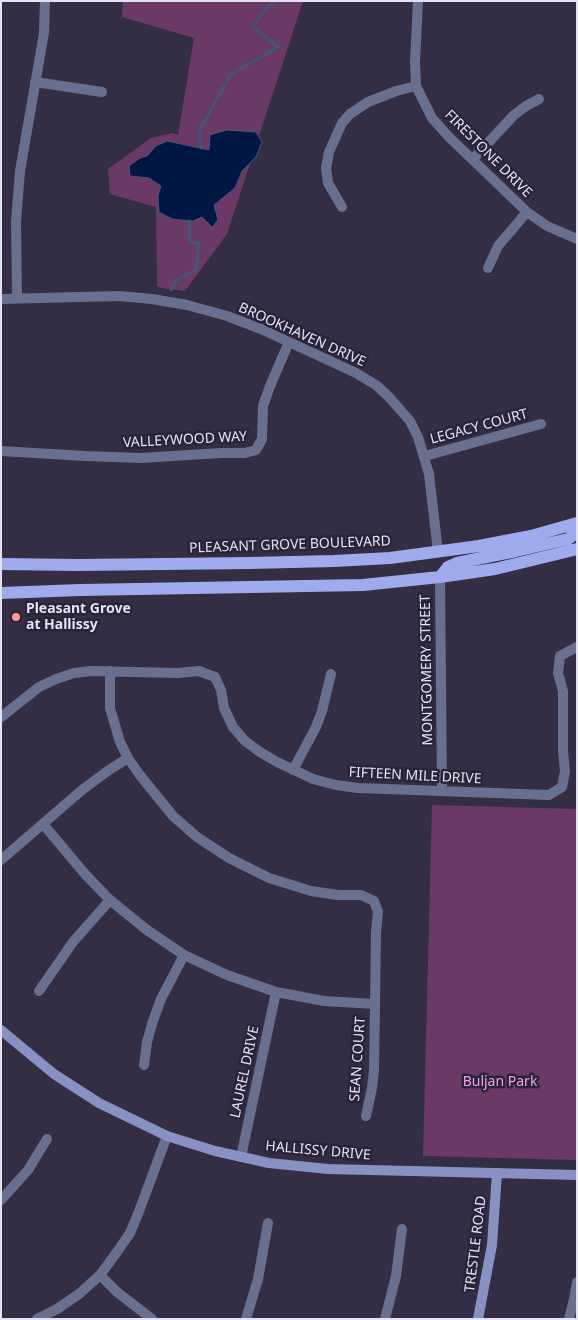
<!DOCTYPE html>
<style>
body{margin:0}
#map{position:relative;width:578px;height:1320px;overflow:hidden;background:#332e44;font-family:"Noto Sans",sans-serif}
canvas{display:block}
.frame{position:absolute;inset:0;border:2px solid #e4e1f0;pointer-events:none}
</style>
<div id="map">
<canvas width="578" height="1320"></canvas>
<div class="frame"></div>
</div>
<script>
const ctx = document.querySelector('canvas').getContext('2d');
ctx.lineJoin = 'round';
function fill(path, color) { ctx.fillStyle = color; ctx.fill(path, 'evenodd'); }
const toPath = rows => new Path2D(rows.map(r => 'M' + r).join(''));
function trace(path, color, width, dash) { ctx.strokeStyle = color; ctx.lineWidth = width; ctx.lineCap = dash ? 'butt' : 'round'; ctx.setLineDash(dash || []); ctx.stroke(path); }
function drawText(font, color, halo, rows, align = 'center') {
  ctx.font = font + ' "Noto Sans",sans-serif'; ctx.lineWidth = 5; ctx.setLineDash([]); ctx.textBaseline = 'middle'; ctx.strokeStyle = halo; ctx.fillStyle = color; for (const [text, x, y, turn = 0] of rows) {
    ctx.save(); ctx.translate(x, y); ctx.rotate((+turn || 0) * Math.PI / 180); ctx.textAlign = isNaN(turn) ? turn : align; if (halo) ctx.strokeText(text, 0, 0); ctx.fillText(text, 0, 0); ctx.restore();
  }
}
fill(toPath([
 [123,1,303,1,227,234,185,291,161,288,157,286,156,207,110,194,108,169,151,138,173,133,178,135,194,38,122,17],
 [432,805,577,809,577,1160,423,1156]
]), '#6b3966');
const water = toPath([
 [227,130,256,132,262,142,256,157,242,171,235,188,214,205,218,220,212,227,202,217,193,221,172,219,159,212,158,196,161,186,149,178,130,176,129,166,140,158,147,156,156,146,167,141,209,150,210,135,227,130]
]);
fill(water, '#001743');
trace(water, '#445477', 1);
trace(toPath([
 [201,148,200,130,230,75,278,47,253,27,266,8,275,1],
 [171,290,176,281,196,269,199,243,190,243,189,221]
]), '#445477', 3);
trace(toPath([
 [418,1,415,63,416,86,432,118,449,137,527,212,547,226,577,239],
 [35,82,102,92],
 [473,159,514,115,526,106,539,99],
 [342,207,328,183,326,168,329,152,342,123,350,114,368,102,396,91,416,86],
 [488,268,498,246,527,212],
 [17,298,16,222,20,171,44,33,45,1],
 [1,299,119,296,152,299,187,305,227,316,261,329,356,373,376,385,389,397,410,421,418,437,429,474,438,552],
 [1,451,85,456,141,458,221,453,245,453,256,450,262,439,263,406,270,386,289,342],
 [425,456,541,424],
 [440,577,442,791],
 [1,717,39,687,56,679,74,673,91,671,178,673,199,671,215,677,221,690,224,708,233,727,245,741,260,752,277,762,313,779,336,785,358,788,549,795,562,787,565,771,563,751,563,691,558,673,560,656,577,647],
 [293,770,316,727,322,711,331,674],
 [43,824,85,874,110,900,147,930,184,955,227,975,276,992,324,1001,375,1004,376,932,378,912,374,901,361,895,338,895,311,891,269,878,229,858,197,837,173,816,139,774,128,758,120,742,110,708,110,671],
 [1,860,82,790,109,770,128,758],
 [39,991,73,942,110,900],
 [144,1065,147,1042,153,1021,161,999,184,955],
 [366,1116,372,1088,374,1070,375,1004],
 [241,1157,276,992],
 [1,1200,28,1170,47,1139],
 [100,1275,117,1292,152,1319],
 [37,1319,57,1309,79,1294,100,1275,117,1252,130,1233,138,1214,167,1136],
 [246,1319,258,1279,268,1223],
 [385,1319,396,1276,402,1229],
 [569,1319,574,1299,577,1282]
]), '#696f8f', 10);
trace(toPath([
 [1,1030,54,1074,99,1103,167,1136,215,1151,269,1163,328,1169,577,1175],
 [478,1319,492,1245,497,1173]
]), '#8791c4', 10);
trace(toPath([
 [1,564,78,565,250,563,334,561,390,558,479,546,531,536,577,523],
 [440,577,448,567,457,563,516,551,568,539,577,532],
 [1,593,80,590,363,585,440,577,495,569,577,549]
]), '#9fabed', 12);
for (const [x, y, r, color] of [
 [16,617,5,"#f59c93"]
]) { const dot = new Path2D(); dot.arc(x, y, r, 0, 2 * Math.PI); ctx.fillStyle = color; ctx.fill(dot); trace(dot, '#29243a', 2); }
drawText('14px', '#e4e1f0', '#29243a', [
 ["FIRESTONE DRIVE",488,154,45],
 ["BROOKHAVEN DRIVE",302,335,24],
 ["LEGACY COURT",479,427,-15],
 ["VALLEYWOOD WAY",185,440,-3],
 ["PLEASANT GROVE BOULEVARD",290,545,-2],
 ["MONTGOMERY STREET",427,670,-91],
 ["FIFTEEN MILE DRIVE",415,776,3],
 ["SEAN COURT",358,1059,-86],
 ["LAUREL DRIVE",245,1072,-78],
 ["HALLISSY DRIVE",318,1151,5],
 ["TRESTLE ROAD",476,1244,-83]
]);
drawText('bold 14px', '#e4e1f0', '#29243a', [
 ["Pleasant Grove",26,609],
 ["at Hallissy",26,625]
], 'left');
drawText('14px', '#f79fed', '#29243a', [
 ["Buljan Park",500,1082]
]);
</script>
